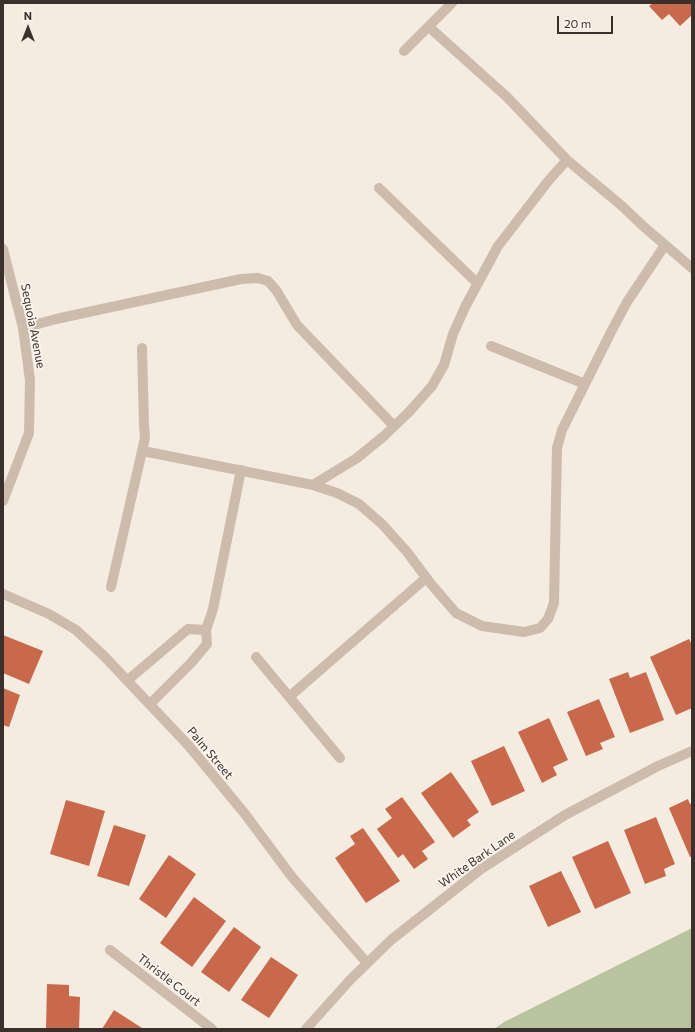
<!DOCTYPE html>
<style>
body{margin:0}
#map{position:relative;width:695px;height:1032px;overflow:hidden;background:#f4ebe1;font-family:Commissioner,sans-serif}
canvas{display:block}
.frame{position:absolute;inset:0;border:4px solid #3b302b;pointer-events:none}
.north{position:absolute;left:8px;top:8px;width:40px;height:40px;-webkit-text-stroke:3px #fbf5ee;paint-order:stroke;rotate:0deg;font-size:11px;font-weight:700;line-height:16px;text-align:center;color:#3b302b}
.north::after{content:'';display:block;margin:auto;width:14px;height:18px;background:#3b302b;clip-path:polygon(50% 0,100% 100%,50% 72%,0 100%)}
.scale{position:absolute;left:557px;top:16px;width:56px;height:18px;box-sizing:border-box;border:2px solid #3b302b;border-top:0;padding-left:5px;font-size:12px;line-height:14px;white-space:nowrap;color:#3b302b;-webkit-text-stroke:3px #fbf5ee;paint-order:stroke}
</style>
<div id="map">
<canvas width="695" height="1032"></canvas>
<div class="frame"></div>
<div class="north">N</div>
<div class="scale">20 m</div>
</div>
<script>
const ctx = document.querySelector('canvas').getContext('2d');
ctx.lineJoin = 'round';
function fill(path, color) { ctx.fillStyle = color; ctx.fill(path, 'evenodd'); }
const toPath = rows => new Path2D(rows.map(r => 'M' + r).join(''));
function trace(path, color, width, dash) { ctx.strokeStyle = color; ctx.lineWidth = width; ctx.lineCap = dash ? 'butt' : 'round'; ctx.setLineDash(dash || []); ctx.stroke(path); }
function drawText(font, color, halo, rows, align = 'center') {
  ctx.font = font + ' Commissioner,sans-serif'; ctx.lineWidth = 3.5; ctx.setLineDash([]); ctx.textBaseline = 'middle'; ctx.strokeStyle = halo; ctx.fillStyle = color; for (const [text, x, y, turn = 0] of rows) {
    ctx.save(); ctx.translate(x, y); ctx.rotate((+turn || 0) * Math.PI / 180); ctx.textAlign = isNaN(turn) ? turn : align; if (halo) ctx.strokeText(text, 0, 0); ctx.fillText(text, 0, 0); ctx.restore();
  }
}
fill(toPath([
 [692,928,692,1029,494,1029,504,1022]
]), '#b8c4a0');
fill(toPath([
 [653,3,692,3,692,15,680,26,669,14,662,20,649,6],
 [3,635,43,651,29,684,3,673],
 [689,639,692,645,692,708,676,715,650,657],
 [628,672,630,678,646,672,664,720,630,733,609,679],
 [3,688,20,695,9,727,3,725],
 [599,699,615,737,600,743,603,749,586,756,567,712],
 [549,718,568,760,553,767,557,775,542,783,518,732],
 [504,746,525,791,492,806,471,761],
 [451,772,479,812,467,820,471,825,453,838,421,793],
 [402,797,435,842,422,851,428,859,414,869,403,854,398,858,377,829,392,818,385,809],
 [688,799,690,804,692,803,692,856,690,857,669,808],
 [66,800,105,811,89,866,50,854],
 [656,817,675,864,664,869,666,876,645,884,624,830],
 [114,825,146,835,129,886,97,876],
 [363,828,400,881,366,903,335,858,355,844,350,836],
 [608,841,631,893,595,909,572,857],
 [169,855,196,874,166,918,139,899],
 [561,871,581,912,548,927,529,886],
 [194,897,226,921,192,967,160,943],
 [234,927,261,947,229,992,201,972],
 [271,957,298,975,269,1018,241,1000],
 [47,984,69,985,69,996,80,997,79,1029,46,1029],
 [114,1010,142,1028,141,1029,102,1029]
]), '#c8694b');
trace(toPath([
 [429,27,507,97,567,160,622,206,643,226,692,268],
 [404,51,452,3],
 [379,188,477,283],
 [3,249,23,328,30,380,29,433,3,501],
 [23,328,56,319,241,279,258,278,268,281,276,290,297,325,394,426],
 [491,346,585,384],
 [143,451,313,485,337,493,359,504,382,524,407,552,431,584,456,613,482,626,524,632,540,628,548,619,554,603,557,448,562,430,612,330,627,302,665,245],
 [313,485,357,458,384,436,409,412,432,386,444,365,453,334,465,307,498,246,549,180,567,160],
 [111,587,145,438,144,424,142,348],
 [3,594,49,614,76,630,104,656,189,746,245,814,292,877,367,963],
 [256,657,340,758],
 [128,680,188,629,206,630],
 [289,697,426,578],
 [150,704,191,663,207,644,206,630,213,609,241,470],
 [110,950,212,1029],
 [306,1029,350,980,391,940,481,869,565,815,658,766,692,751]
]), '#cdbbac', 10);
drawText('12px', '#3b302b', '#fbf5ee', [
 ["Sequoia Avenue",33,326,79],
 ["Palm Street",210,753,50],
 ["White Bark Lane",477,859,-35],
 ["Thristle Court",169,980,38]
]);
</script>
